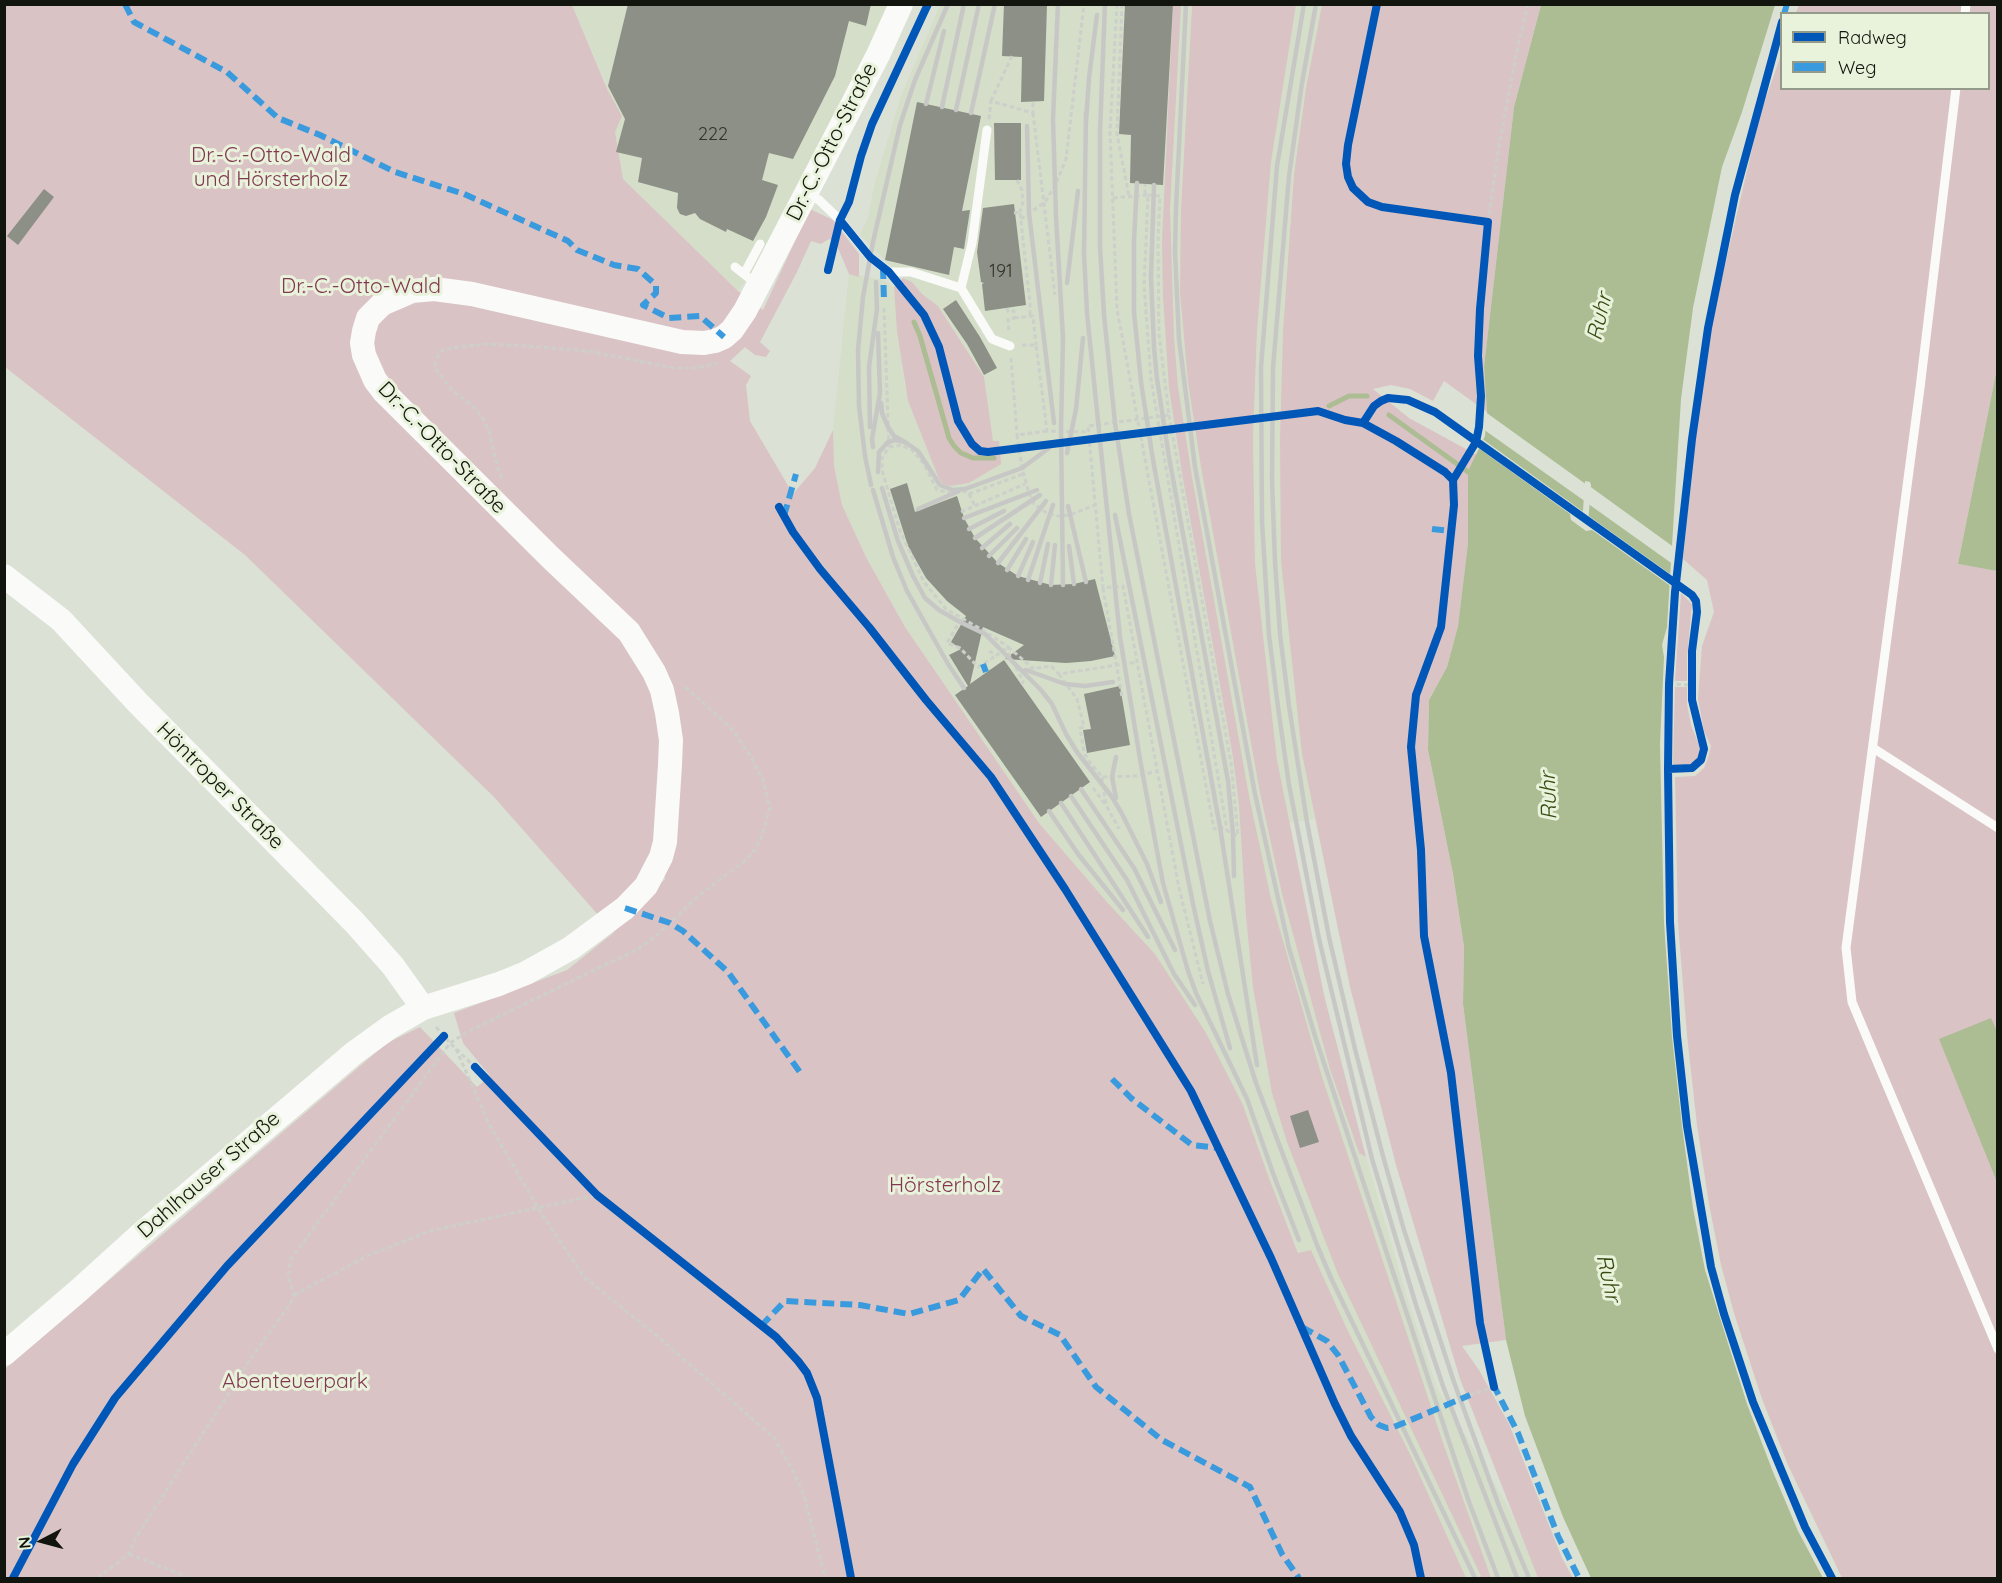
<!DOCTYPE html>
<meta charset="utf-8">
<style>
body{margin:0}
#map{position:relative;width:2002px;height:1583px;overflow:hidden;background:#dbe1d4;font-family:Quicksand,sans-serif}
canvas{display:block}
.frame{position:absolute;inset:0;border:6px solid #11150d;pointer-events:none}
.legend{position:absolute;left:1780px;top:12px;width:210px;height:78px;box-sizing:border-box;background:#e9f3dc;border:2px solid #939a89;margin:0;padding:8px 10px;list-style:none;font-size:18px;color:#11150d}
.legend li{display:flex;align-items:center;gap:12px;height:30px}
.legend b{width:30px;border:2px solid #939a89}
.north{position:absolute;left:12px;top:1511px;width:60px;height:60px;-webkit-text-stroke:4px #e9f3dc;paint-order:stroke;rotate:264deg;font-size:16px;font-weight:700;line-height:24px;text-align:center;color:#11150d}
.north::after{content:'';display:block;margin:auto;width:21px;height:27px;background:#11150d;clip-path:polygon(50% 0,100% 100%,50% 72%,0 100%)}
</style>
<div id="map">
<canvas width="2002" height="1583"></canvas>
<div class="frame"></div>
<ul class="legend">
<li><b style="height:8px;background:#0057b8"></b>Radweg</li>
<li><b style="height:8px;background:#3a9ade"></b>Weg</li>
</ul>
<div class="north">N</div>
</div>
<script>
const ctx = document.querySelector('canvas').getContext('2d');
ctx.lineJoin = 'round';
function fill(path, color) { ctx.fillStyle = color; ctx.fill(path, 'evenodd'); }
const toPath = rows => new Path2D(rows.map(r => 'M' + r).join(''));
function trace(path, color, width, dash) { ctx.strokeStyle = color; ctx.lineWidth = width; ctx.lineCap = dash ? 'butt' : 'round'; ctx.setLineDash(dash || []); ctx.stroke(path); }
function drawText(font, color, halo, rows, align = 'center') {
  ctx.font = font + ' Quicksand,sans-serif'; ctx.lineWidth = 6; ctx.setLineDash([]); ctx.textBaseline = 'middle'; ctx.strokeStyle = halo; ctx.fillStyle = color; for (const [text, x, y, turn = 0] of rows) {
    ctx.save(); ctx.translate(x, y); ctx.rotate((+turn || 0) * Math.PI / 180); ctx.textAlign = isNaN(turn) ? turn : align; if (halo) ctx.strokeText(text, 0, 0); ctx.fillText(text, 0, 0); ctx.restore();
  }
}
fill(toPath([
 [572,5,893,5,769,249,738,291,623,179,607,86],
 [940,5,1192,5,1181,209,1188,382,1201,467,1260,793,1282,894,1330,1069,1359,1153,1366,1157,1408,1301,1437,1388,1511,1512,1538,1578,1491,1578,1488,1573,1476,1578,1466,1578,1411,1456,1346,1327,1311,1250,1299,1253,1269,1178,1243,1105,1155,954,1107,902,1039,823,905,627,866,557,842,505,834,466,833,430,849,274,883,280,894,287,904,381,908,401,939,479,943,484,969,483,1000,464,998,441,993,441,984,377,938,306,922,294,912,282,903,278,860,235,868,218,874,186,901,96],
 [1296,5,1322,5,1306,88,1294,173,1283,331,1280,438,1302,754,1315,819,1289,823,1277,760,1255,563,1253,437,1257,331,1271,162]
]), '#d4dec8');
fill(toPath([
 [5,5,572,5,608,91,622,116,615,132,623,179,738,291,763,310,810,209,833,220,859,254,859,277,849,274,835,241,829,239,821,244,811,241,797,272,760,342,770,351,766,357,755,355,745,347,730,361,751,376,746,385,750,421,793,494,815,468,833,430,834,466,842,505,866,557,905,627,1039,823,1107,902,1155,954,1206,1033,1243,1105,1269,1178,1298,1253,1311,1250,1346,1327,1411,1456,1466,1578,5,1578,4,1370,387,1043,420,1027,477,1087,490,1076,463,1043,454,1013,567,970,612,934,665,879,656,841,644,873,600,917,494,797,245,555,5,367],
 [1173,5,1181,5,1170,209,1174,338,1178,387,1192,477,1249,796,1271,899,1322,1077,1442,1440,1491,1578,1476,1578,1481,1576,1338,1274,1287,1142,1272,1093,1253,987,1246,916,1239,805,1233,757,1183,479,1169,388,1163,296,1162,242],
 [1192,5,1296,5,1271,162,1257,331,1253,437,1255,563,1277,760,1324,995,1366,1157,1359,1153,1330,1069,1282,894,1260,793,1201,467,1188,382,1180,292,1181,209],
 [1322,5,1541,5,1514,107,1484,367,1487,412,1444,381,1433,401,1410,389,1391,385,1373,389,1409,418,1477,455,1468,471,1468,543,1458,626,1447,667,1429,700,1428,750,1453,874,1464,947,1463,1004,1506,1340,1462,1346,1479,1370,1509,1424,1562,1558,1573,1578,1538,1578,1460,1379,1396,1165,1350,987,1302,754,1281,561,1280,438,1283,331,1294,174,1306,88],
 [1799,5,1997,5,1997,368,1958,564,1998,571,1997,1578,1842,1578,1788,1465,1762,1399,1734,1313,1721,1265,1709,1204,1697,1125,1687,1035,1678,923,1675,777,1695,776,1704,768,1708,758,1711,746,1704,731,1698,699,1702,646,1714,612,1707,580,1683,559,1704,355,1760,115,1781,55,1782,88,1988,88,1988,14,1796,13],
 [903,278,912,282,922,294,938,306,984,377,993,441,999,441,1001,464,969,483,950,486,943,484,939,479,908,401,897,331,894,287],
 [1681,593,1692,604,1687,657,1687,681,1675,681],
 [1675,687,1687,687,1687,704,1691,725,1699,745,1700,754,1695,761,1688,766,1679,767,1673,765]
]), '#dac3c4');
fill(toPath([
 [1541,5,1775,5,1742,112,1722,167,1693,308,1681,399,1667,627,1662,645,1664,657,1660,744,1664,923,1672,1037,1682,1126,1693,1208,1705,1270,1747,1404,1773,1472,1798,1531,1823,1578,1591,1578,1563,1517,1525,1416,1506,1340,1463,1004,1464,947,1453,874,1428,750,1429,700,1447,667,1458,626,1468,543,1468,471,1485,436,1487,412,1484,367,1514,107],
 [1585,481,1590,482,1591,485,1588,525,1582,525],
 [1997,368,1998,571,1997,571,1958,564],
 [1991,1018,1998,1034,1997,1182,1939,1039]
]), '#acbd94');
fill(toPath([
 [1484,411,1587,485,1586,502,1483,429],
 [1481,438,1585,513,1585,524,1586,514,1673,576,1672,587,1592,530,1586,531,1571,520,1570,514,1477,447],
 [1588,485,1675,548,1674,565,1587,503]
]), '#dbe1d4');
trace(toPath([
 [914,322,920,336,949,438,954,446,961,453,973,458,994,458],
 [1329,406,1349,396,1367,396],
 [1389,415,1471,474]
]), '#acbd94', 5);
fill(toPath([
 [628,4,871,4,866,26,849,21,835,76,793,159,769,153,762,180,778,185,766,217,753,241,727,229,726,232,700,219,695,213,686,216,680,214,677,208,678,193,638,182,642,158,616,152,625,119,608,86],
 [1004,4,1047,4,1044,101,1021,102,1022,57,1002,56],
 [1125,4,1173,4,1163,185,1130,183,1131,135,1119,134],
 [917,102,981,116,962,211,970,210,965,242,964,249,954,247,949,275,885,260],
 [994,123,1021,123,1021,180,995,180],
 [44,189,54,197,18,245,7,236],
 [1014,204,1026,305,985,311,982,284,984,283,981,282,977,252,983,208],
 [956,300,980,337,997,368,984,375,967,344,943,309],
 [907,483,915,512,957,496,964,518,975,538,998,563,1018,576,1051,585,1074,584,1095,579,1115,656,1091,661,1066,663,1005,659,1024,645,983,627,970,684,1004,660,1090,782,1041,817,955,695,968,686,949,655,961,649,951,642,966,616,947,601,926,578,908,546,890,489],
 [1120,686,1130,745,1087,753,1083,730,1091,729,1084,694],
 [1308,1110,1319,1142,1300,1148,1290,1116]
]), '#8c9086');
trace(toPath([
 [1117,4,1110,132,1117,309,1214,829,1220,827,1238,836],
 [1122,4,1117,134,1129,196],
 [991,101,1012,56],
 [1033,113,1055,295],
 [989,119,991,101,1033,113,1033,101],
 [1017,180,1022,190,1023,202,1020,212],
 [1145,194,1145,184],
 [1148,195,1160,196,1158,242,1159,334,1169,415,1088,426,1103,588,1123,586,1179,888,1203,984],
 [1113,198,1148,195,1144,285,1151,379,1227,830],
 [1014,213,1020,212,1030,303,1030,316],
 [1021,219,1045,202,1055,186,1066,159,1084,4],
 [1488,222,1499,146,1517,51,1528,4],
 [884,308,889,447,882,458,882,470,900,531,924,582,946,609,986,632,1008,647,1010,658,1016,667,1023,670,1051,666,1059,674,1137,662],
 [1007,308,1008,312,1014,311,1014,318,1008,319,1009,333],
 [1014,318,1033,316,1036,345],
 [1022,345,1036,345,1047,431,1089,432],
 [1011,358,1017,435],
 [1169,415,1231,763,1238,836],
 [1047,431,1017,435,1022,468,1029,493,1034,504,1047,513,1058,516,1070,515,1095,505],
 [889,447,901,445,912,450,924,464,937,490,952,493,964,491,969,494,975,506],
 [502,478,499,473,489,431,482,417,473,406,453,391,437,371,435,363,440,352,445,349,484,344,513,345,588,351,674,368,697,368,717,363],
 [969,494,1023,474],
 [961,512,1025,484],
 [1103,588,1122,697],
 [961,619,947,643,960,648,978,667,997,655],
 [989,651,997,655,1008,647,1034,669],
 [1016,667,1023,682,1020,684],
 [1059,674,1077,699,1084,727,1080,728,1084,752,1088,760,1102,777,1137,776,1157,771],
 [1669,684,1691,685],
 [1102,777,1106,805,1119,829],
 [1093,788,1105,804],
 [436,1027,450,1043,475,1067],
 [456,1049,489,1124,538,1208,584,1277,662,1340,774,1438,793,1471,804,1495,825,1578],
 [294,1295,367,1256,430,1231,597,1195],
 [1470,1395,1494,1387],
 [129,1554,190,1578],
 [98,1578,129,1554,135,1539,252,1357,290,1304,294,1295,288,1276,291,1259,450,1043,469,1031,638,949,656,936,696,898,747,859,756,848,763,833,770,808,763,780,748,752,730,727,684,686]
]), '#cdcfcb', 3, [4.5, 3]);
trace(toPath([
 [1965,14,1966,4],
 [1956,88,1920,388,1846,948,1852,1002,1998,1349],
 [808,194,819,200,840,220,870,257,889,272,911,272,961,288,992,339,1010,346],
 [735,267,758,285],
 [744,274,760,244],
 [961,288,972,243,987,130],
 [1873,748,1998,828]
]), '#fafaf9', 9);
trace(toPath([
 [4,576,61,620,138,703,355,923,393,966,423,1008],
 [4,1354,78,1291,141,1234,354,1053,390,1027,423,1008,499,984,526,973,571,948,625,908,646,886,661,857,665,842,670,765,671,740,667,713,662,690,654,672,629,632,551,558,384,392,375,380,364,355,362,343,364,331,368,318,382,304,412,291,434,289,472,294,682,342,704,343,715,341,724,337,732,330,745,311,878,55,901,4]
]), '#fafaf9', 24);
trace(toPath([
 [1058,4,1053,119,1056,217,1063,338,1061,430,1063,585],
 [1105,4,1100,132,1100,246,1104,315,1115,423,1129,514,1210,921,1228,994,1256,1083,1317,1245,1331,1278,1475,1578],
 [1186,4,1176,208,1175,252,1179,339,1195,467,1255,794,1289,948,1315,1036,1469,1502,1498,1578],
 [1304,4,1277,166,1261,367,1262,522,1269,635,1278,707,1289,785,1319,939,1372,1159,1416,1305,1443,1386,1517,1578],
 [1316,4,1302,83,1289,176,1273,368,1272,480,1275,562,1280,634,1289,706,1307,822,1329,937,1355,1049,1383,1156,1404,1230,1454,1382,1499,1506,1529,1578],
 [926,104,944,31],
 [942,107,964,4],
 [956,110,979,4],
 [971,113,995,4],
 [1086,113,1084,254,1087,313,1120,637,1141,765,1163,883,1188,971,1196,993,1247,1099,1274,1176,1299,1240],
 [1086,122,1089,78,1097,15],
 [1027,126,1029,213,1054,423],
 [1137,183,1134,241,1134,312,1141,382,1153,460,1220,827,1257,1065],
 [1154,185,1151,277,1154,347,1157,379,1169,457,1228,781,1233,834,1234,876],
 [1067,283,1078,191],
 [881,403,882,413,888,427,894,436,905,442],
 [870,427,869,367,877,309,876,282],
 [873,447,872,439,880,393,878,333],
 [1067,453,1076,409,1083,338],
 [878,472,879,452,888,442,895,440,905,442,918,451,940,485,953,490,965,489,1022,468,1049,448],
 [871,485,865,456,859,406,858,350,863,297,873,242,900,125,915,80,948,4],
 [882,488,898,541,913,576,925,598,939,610,960,622,985,634,1041,690,1052,704,1066,734,1077,752,1112,797,1121,812,1147,864,1161,902],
 [873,490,893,557,907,591,948,664,964,688],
 [1068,506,1086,582],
 [918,509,959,491],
 [1115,515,1193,904,1208,971,1230,1048],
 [964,518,1037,490],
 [969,529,1004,511],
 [975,538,1040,495],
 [1069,546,1074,584],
 [982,548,1010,524],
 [989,556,1017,528],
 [998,563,1046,501],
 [1007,570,1026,539],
 [1018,576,1033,542],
 [1028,580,1053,505],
 [1040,583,1048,544],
 [1051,585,1055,545],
 [1026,670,1065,684,1085,686,1113,682],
 [1081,789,1134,868,1175,950],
 [1071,796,1127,880,1174,974,1195,1005],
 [1116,798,1112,777,1116,757],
 [1061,803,1148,937],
 [1049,811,1078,854,1123,910]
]), '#c7c8c5', 4.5);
trace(toPath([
 [125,4,134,22,227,72,278,118,320,135,395,172,464,194,568,241,577,250,614,265,638,269,656,285,656,293,643,305,669,318,700,316,724,337],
 [1784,14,1787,4],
 [883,267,884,301],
 [784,516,796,474],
 [1432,529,1450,531],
 [983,664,986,672],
 [625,908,670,923,683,931,728,972,802,1075],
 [1112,1079,1131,1098,1192,1145,1219,1148],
 [761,1326,785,1301,860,1305,909,1314,959,1300,983,1269,1021,1316,1060,1335,1096,1387,1162,1440,1250,1487,1282,1554,1299,1578],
 [1302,1327,1327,1341,1338,1355,1371,1417,1379,1425,1387,1428,1394,1427,1470,1395],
 [1493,1384,1518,1433,1558,1536,1579,1578]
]), '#3a9ade', 6, [12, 6]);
trace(toPath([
 [1377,4,1348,145,1346,164,1348,177,1353,188,1368,202,1382,207,1488,222,1480,309,1478,356,1481,396,1479,427,1476,442,1453,480,1454,505,1441,627,1416,695,1411,747,1421,850,1424,936,1451,1073,1480,1323,1494,1387],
 [1782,22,1735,195,1708,328,1692,439,1675,592,1669,684,1668,769,1670,922,1677,1036,1687,1126,1711,1267,1724,1314,1753,1402,1805,1527,1832,1578],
 [840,220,870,257,889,272,924,315,939,347,958,421,972,444,980,451,988,452,1318,411,1345,420,1363,423,1396,441,1445,472,1453,480],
 [828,270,840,220,849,202,861,156,872,124,928,4],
 [1363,423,1374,406,1381,401,1388,398,1408,400,1435,412,1692,595,1696,601,1697,612,1692,651,1692,700,1704,749,1701,760,1692,768,1668,769],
 [779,507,793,532,820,569,869,627,926,700,991,777,1065,889,1191,1091,1271,1258,1335,1404,1351,1436,1400,1512,1414,1545,1421,1578],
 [475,1067,597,1195,776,1337,798,1361,807,1373,817,1398,851,1578],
 [13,1578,73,1464,115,1398,227,1266,444,1036]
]), '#0057b8', 8);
drawText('18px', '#30342b', null, [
 ["222",713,135],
 ["191",1001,272]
]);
drawText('21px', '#11150d', '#e9f3dc', [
 ["Dr.-C.-Otto-Straße",832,142,-63],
 ["Dr.-C.-Otto-Straße",442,448,46],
 ["Höntroper Straße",220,786,45],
 ["Dahlhauser Straße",209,1175,-41]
]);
drawText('21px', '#833851', '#e9f3dc', [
 ["Dr.-C.-Otto-Wald",271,156],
 ["und Hörsterholz",271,180],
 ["Dr.-C.-Otto-Wald",361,287],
 ["Hörsterholz",945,1186],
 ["Abenteuerpark",295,1382]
]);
drawText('italic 22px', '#384a10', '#e9f3dc', [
 ["Ruhr",1600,317,-77],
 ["Ruhr",1549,796,-92],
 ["Ruhr",1608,1278,78]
]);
</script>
